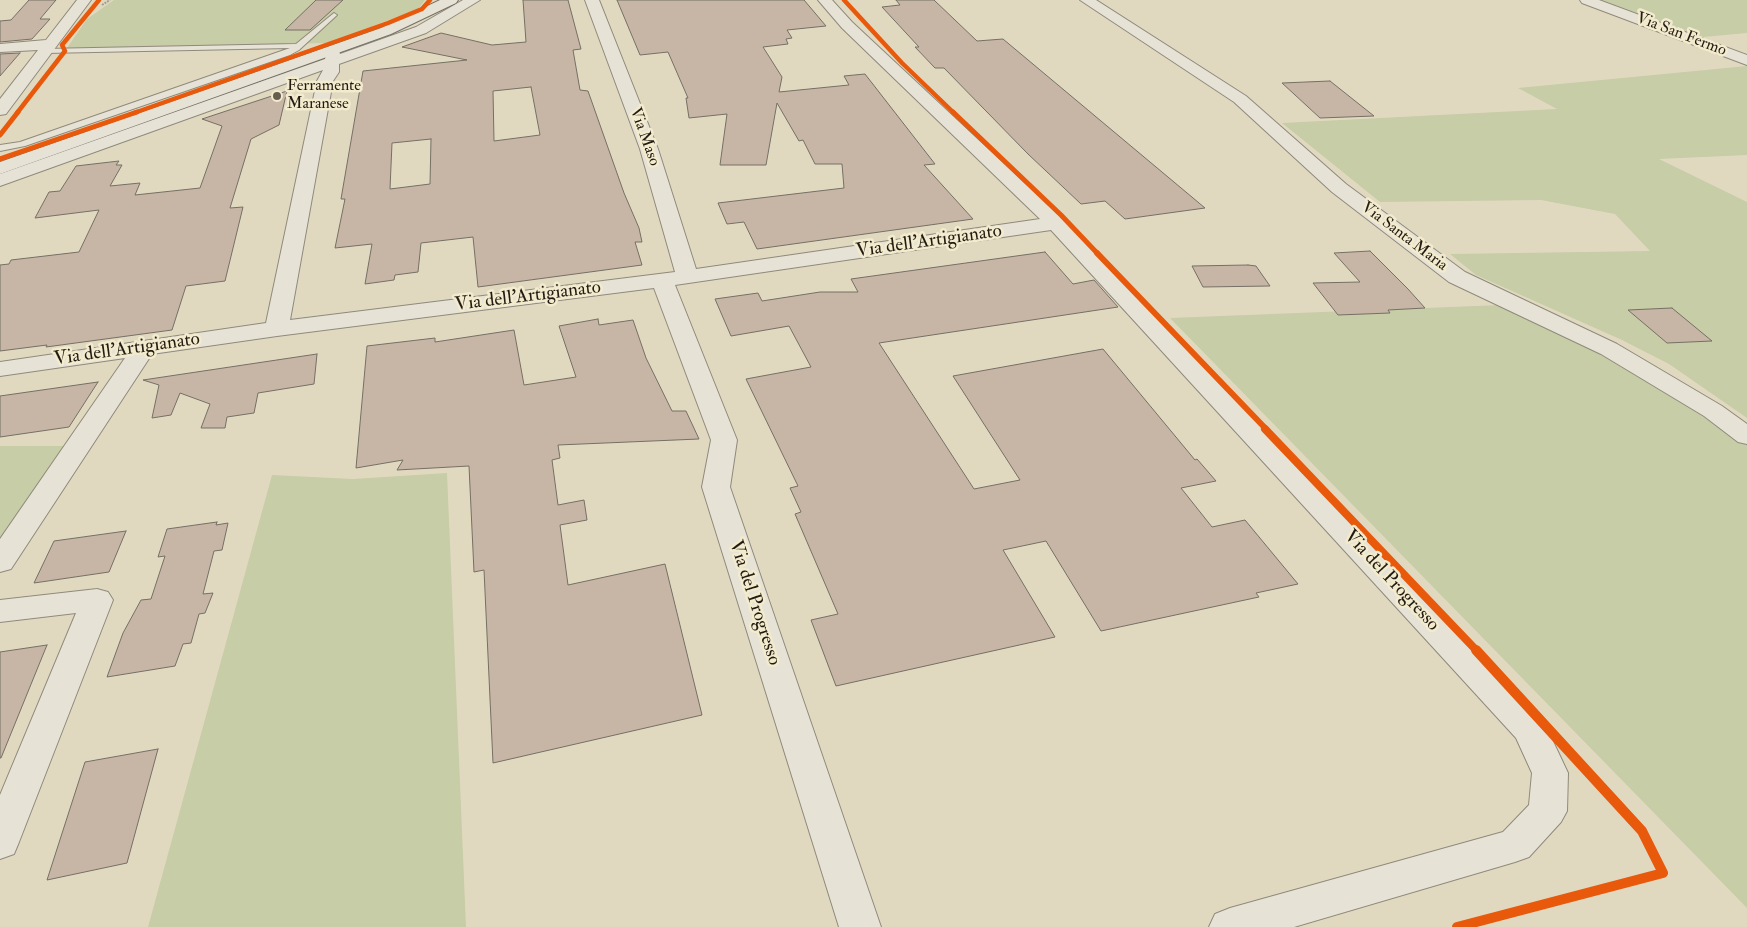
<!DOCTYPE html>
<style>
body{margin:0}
canvas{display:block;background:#e0d9c0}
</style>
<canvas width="1747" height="927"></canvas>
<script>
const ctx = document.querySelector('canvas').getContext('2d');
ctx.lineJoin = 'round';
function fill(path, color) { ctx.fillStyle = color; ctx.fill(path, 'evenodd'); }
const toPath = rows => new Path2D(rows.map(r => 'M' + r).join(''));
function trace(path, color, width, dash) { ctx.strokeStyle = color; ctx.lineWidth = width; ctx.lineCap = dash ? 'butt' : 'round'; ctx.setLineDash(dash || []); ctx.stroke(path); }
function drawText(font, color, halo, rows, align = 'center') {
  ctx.font = font + ' "IM FELL Double Pica",serif'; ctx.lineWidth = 5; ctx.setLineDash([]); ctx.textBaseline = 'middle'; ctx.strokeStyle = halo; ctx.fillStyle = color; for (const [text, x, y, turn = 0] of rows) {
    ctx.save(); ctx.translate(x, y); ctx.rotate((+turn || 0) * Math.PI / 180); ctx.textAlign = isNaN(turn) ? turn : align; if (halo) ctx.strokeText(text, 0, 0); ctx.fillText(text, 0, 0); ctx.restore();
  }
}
fill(toPath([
 [114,0,425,0,418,9,328,43,67,48,87,19],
 [1600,0,1747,0,1747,33,1703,37],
 [1747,66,1747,155,1659,159,1747,202,1747,418,1669,364,1622,340,1476,275,1450,254,1650,251,1615,214,1541,200,1380,202,1282,123,1557,109,1518,88],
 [1501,305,1602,349,1700,410,1747,445,1747,908,1170,318],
 [0,446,69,446,0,539],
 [447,473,466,927,148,927,272,475,353,479]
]), '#c7cda6');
const building = toPath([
 [29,0,56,0,40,19,50,19,32,39,0,42,0,21,11,20,29,0],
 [316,0,343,0,310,30,285,30,316,0],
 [523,0,568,0,581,49,573,50,580,90,588,91,624,193,639,228,642,242,635,242,642,265,478,287,473,237,421,243,418,272,395,275,394,280,365,284,372,244,335,248,345,199,341,199,363,71,467,60,402,47,441,33,492,45,526,42,523,0],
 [531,87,540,135,494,141,493,91,531,87],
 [431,139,430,184,390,189,392,143,431,139],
 [617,0,804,0,826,26,787,30,792,38,786,39,788,44,763,47,782,77,779,92,849,85,844,76,865,74,935,164,924,165,973,219,757,249,744,222,727,224,718,203,844,188,842,164,815,164,803,140,799,141,777,103,766,165,720,165,727,114,689,118,686,98,688,98,668,52,640,55,617,0],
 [896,0,934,0,977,41,1003,39,1205,208,1125,219,1105,201,1081,204,1028,154,944,68,935,68,915,47,919,47,882,7,900,5,896,0],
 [20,53,0,76,0,54,20,53],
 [1330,81,1374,116,1320,118,1282,83,1330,81],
 [287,91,279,125,251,139,230,208,243,207,225,281,186,286,172,330,46,347,47,345,0,351,0,265,9,264,11,260,79,252,99,210,35,218,49,192,60,191,76,166,119,161,116,165,122,165,110,186,140,183,135,195,200,188,222,126,202,119,287,91],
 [1370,251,1408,289,1425,308,1388,310,1390,313,1338,315,1313,283,1360,282,1334,253,1370,251],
 [1045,252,1073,284,1094,280,1118,307,879,343,974,489,1020,480,953,376,1103,349,1195,460,1197,459,1216,481,1181,488,1212,527,1245,520,1298,584,1256,593,1259,597,1101,631,1046,541,1003,550,1055,637,836,686,811,620,838,614,795,514,801,512,790,488,798,486,746,379,811,367,789,326,731,336,715,299,758,293,762,301,820,292,858,292,851,279,1045,252],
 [1248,265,1256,266,1270,286,1203,287,1192,266,1248,265],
 [1672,308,1712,341,1667,343,1628,310,1672,308],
 [598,319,599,325,633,320,646,358,672,411,686,411,699,439,558,445,560,458,552,460,558,505,584,500,587,520,560,525,568,585,665,564,702,715,493,763,484,570,474,572,469,466,397,470,403,460,356,468,367,346,435,338,435,342,514,330,524,385,576,377,559,326,598,319],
 [317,354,314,384,258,393,254,413,227,417,225,428,201,428,210,404,180,393,171,415,152,418,159,385,143,380,317,354],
 [98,382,69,427,0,437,0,396,98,382],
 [217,522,216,525,228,523,222,550,214,551,203,594,213,593,205,613,199,614,191,643,183,644,175,666,107,677,123,633,141,600,151,599,165,556,158,557,167,529,217,522],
 [126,531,109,572,34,583,54,541,126,531],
 [47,645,1,758,0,758,0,652,47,645],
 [158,749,127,863,47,880,85,762,158,749]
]);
fill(building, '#c7b6a6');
trace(building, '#757064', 1);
const lane = toPath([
 [334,13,337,15,336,16,299,50,290,55,25,146,0,151,0,145,20,142,290,48,46,53,43,53,43,49,296,44,334,13]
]);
const street = toPath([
 [77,0,91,0,6,114,0,115,0,99,38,50,0,52,0,44,46,40,77,0],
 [463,0,480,0,426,33,339,64,339,72,333,81,290,320,675,272,640,149,585,0,599,0,658,149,696,269,1040,219,842,28,818,0,832,0,852,22,1063,219,1543,720,1568,773,1567,811,1561,822,1529,857,1515,862,1294,927,1209,927,1215,914,1230,908,1503,832,1529,805,1532,773,1516,738,1051,230,675,285,737,440,730,487,881,927,839,927,702,487,711,440,654,288,277,336,152,354,11,569,0,572,0,539,125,358,0,376,0,362,266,323,317,81,323,70,0,186,0,174,325,59,328,47,338,47,340,54,416,27,463,0],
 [1080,0,1096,0,1246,96,1346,184,1465,272,1617,344,1722,406,1747,424,1747,444,1738,442,1704,416,1601,354,1449,282,1332,192,1234,102,1080,0],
 [1580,0,1599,0,1747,55,1747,65,1582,3,1580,0],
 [97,589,108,592,113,600,19,842,14,854,0,859,0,795,76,613,0,622,0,600,97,589]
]);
const secondary = toPath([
 [440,0,458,0,456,3,391,34,0,174,0,162,381,28,440,0]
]);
trace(lane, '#8f8a7b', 2);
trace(street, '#8f8a7b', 2);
trace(secondary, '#757064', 2);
trace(toPath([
 [102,5,110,0]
]), '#a29e94', 2, [2, 1]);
fill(lane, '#e6e2d6');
fill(street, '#e6e2d6');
fill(secondary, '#e6e2d6');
trace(toPath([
 [844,0,902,63,954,113],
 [17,113,65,51,62,45,99,0],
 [134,113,388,23,422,9,430,0]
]), '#e8590c', 4.5);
trace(toPath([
 [953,112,1061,215,1098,254],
 [0,135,18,112],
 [0,159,137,112]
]), '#e8590c', 5);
trace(toPath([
 [1097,253,1267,430]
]), '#e8590c', 6);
trace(toPath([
 [1265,429,1477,651]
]), '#e8590c', 8);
trace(toPath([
 [1457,927,1663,873,1642,831,1476,650]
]), '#e8590c', 10);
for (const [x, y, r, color] of [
 [277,96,5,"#655e4f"]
]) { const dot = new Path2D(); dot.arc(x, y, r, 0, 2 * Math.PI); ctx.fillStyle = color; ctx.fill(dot); trace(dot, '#f3ebce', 2); }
drawText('16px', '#231b12', '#f3ebce', [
 ["Via San Fermo",1681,35,21],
 ["Via Maso",644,137,70],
 ["Via Santa Maria",1404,237,37]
]);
drawText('16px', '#231b12', '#f3ebce', [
 ["Ferramente",287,87],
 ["Maranese",287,105]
], 'left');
drawText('19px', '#231b12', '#f3ebce', [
 ["Via dell'Artigianato",929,242,-8],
 ["Via dell'Artigianato",528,297,-7],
 ["Via dell'Artigianato",127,350,-8],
 ["Via del Progresso",1391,581,47],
 ["Via del Progresso",754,603,72]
]);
</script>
